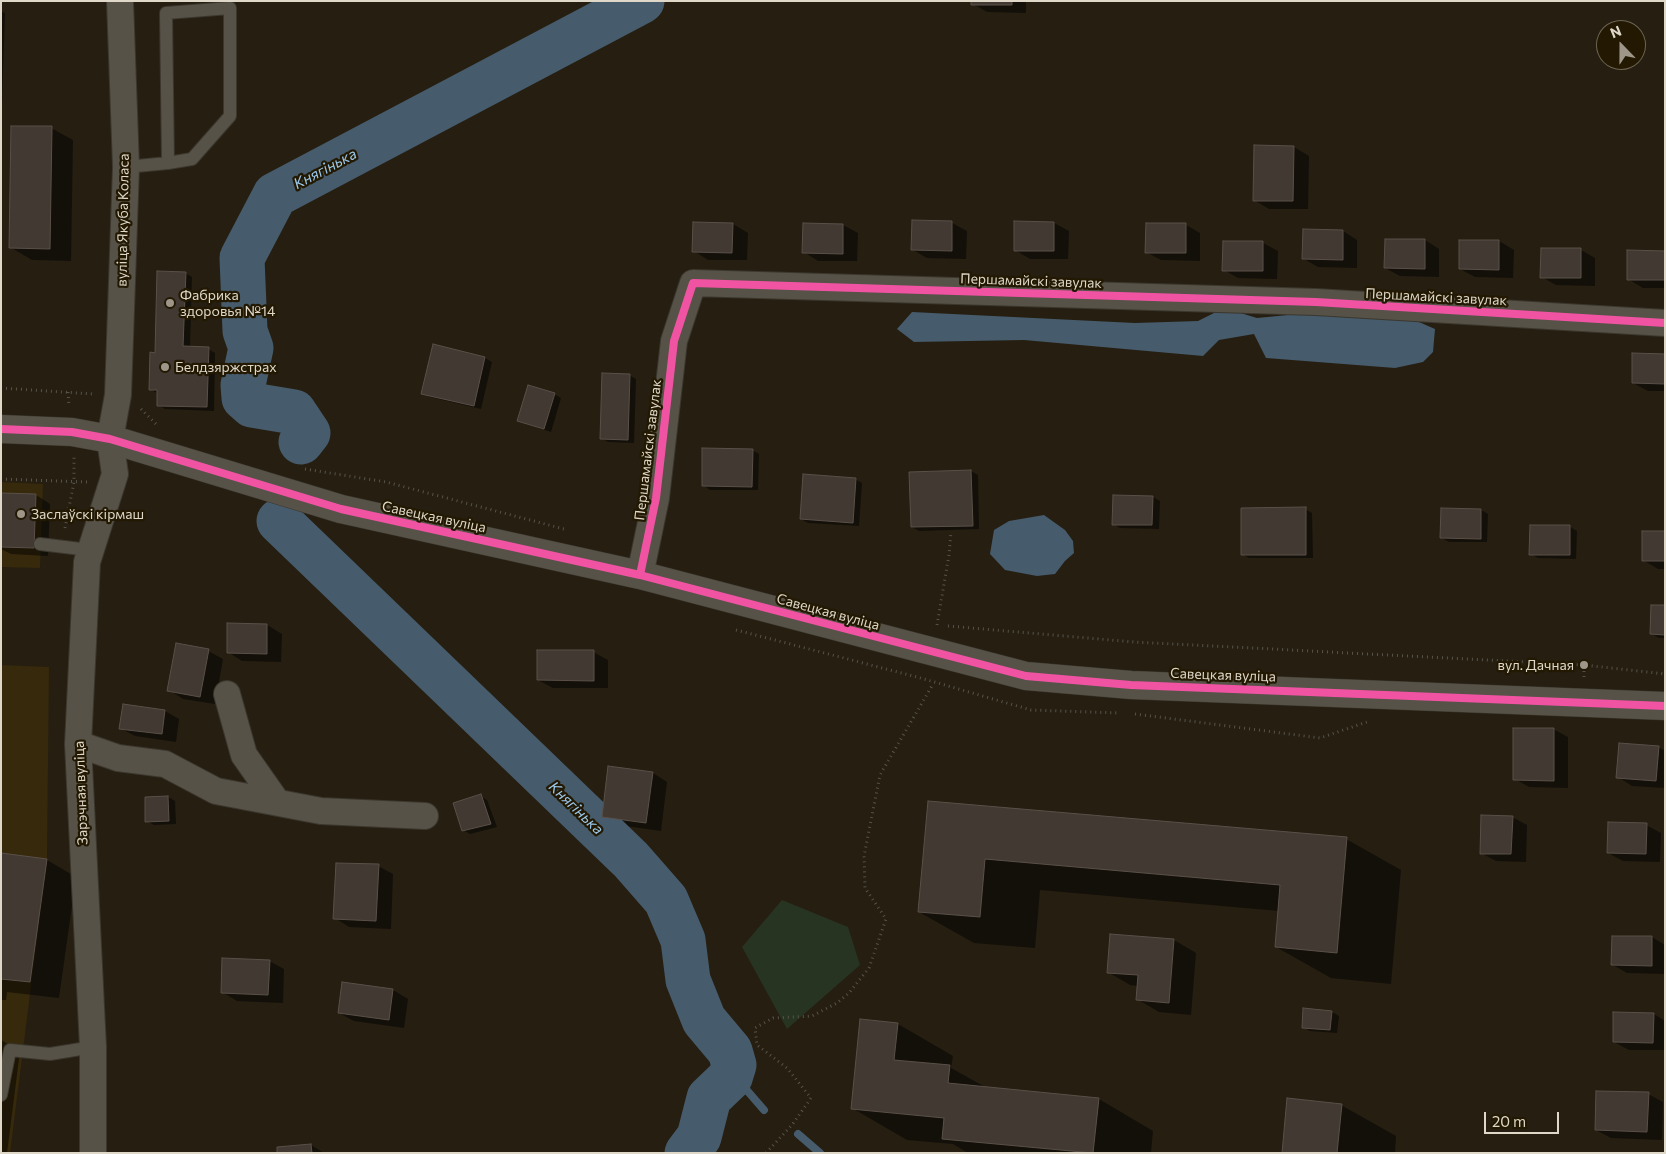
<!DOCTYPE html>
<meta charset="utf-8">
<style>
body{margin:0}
#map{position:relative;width:1666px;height:1154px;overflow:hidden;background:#251e11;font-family:Commissioner,sans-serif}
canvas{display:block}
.frame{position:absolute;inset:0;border:2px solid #dfd8c9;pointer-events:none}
.north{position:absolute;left:1596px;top:20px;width:50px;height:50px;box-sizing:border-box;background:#231902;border:1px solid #6e6552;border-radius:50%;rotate:338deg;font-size:14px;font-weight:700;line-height:20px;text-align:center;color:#dfd8c9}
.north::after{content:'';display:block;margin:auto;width:18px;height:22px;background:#9e9789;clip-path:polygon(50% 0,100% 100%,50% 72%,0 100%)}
.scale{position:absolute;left:1484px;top:1112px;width:75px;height:22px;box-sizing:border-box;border:2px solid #dfd8c9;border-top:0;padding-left:6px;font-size:15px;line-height:18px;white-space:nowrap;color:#dfd8c9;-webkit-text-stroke:4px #231902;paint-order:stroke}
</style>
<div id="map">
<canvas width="1666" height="1154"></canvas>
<div class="frame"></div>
<div class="north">N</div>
<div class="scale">20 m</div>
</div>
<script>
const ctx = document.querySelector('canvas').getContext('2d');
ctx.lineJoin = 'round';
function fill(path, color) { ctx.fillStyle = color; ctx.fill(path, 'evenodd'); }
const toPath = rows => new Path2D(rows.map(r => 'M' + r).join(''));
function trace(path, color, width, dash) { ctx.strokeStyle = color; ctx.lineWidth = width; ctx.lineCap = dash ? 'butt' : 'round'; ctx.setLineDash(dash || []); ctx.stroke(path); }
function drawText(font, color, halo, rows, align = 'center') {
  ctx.font = font + ' Commissioner,sans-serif'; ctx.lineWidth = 4.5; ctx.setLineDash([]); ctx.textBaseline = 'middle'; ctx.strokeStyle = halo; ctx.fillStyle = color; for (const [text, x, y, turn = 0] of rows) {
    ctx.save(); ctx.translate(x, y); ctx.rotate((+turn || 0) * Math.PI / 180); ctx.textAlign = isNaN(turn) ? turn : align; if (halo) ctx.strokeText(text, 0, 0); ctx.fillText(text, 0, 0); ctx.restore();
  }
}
fill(toPath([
 [1,482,43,484,40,568,1,567],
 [1,665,49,667,47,859,10,1153,1,1153]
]), '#37290b');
fill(toPath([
 [782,900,848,927,860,965,787,1029,742,947]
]), '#283422');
fill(toPath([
 [1224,308,1257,318,1329,311,1419,322,1435,329,1433,352,1423,362,1395,368,1266,358,1254,334,1219,340,1203,356,1024,340,914,342,897,329,912,312,1135,323,1198,321],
 [1044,515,1065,530,1073,541,1074,553,1065,561,1055,574,1037,576,1005,570,990,554,994,530,1009,521]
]), '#465b6b');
fill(toPath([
 [973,1,1026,1,1026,13,987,12,973,4],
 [1,11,5,13,1,133],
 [51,128,73,140,71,261,32,260,10,247],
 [1294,147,1309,156,1308,209,1269,209,1254,200],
 [1015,222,1054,223,1069,231,1068,259,1030,259,1015,250],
 [952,223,967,231,966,259,927,258,913,250],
 [733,224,748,233,747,260,708,260,694,251],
 [843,225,858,233,857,261,818,261,804,252],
 [1186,225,1200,233,1200,261,1161,260,1146,252],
 [1343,231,1357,240,1357,268,1318,267,1304,259],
 [1425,240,1439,249,1439,277,1400,276,1385,268],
 [1499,241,1514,250,1513,278,1475,277,1460,269],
 [1263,243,1278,251,1277,279,1238,278,1224,270],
 [1581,250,1595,258,1595,286,1556,285,1542,277],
 [1665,252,1665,288,1643,288,1628,279],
 [185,273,192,277,190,348,208,349,215,353,214,411,165,409,158,405,157,393,150,389],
 [434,346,485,358,492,362,481,409,430,397,423,393],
 [1665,355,1665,391,1648,391,1633,383],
 [629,375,636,379,634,443,608,442,601,438],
 [554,394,561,398,551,432,519,421],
 [752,450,759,454,758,490,710,490,703,485],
 [971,471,978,475,979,529,919,531,912,527],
 [855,479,862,483,859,526,808,523,801,519],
 [1,494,36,495,50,504,48,556,11,554,1,549],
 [1153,497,1160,501,1159,529,1120,528,1113,524],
 [1305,509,1312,513,1313,558,1249,558,1242,554],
 [1481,510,1488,514,1487,542,1449,542,1442,538],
 [1570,527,1577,531,1576,559,1538,558,1531,554],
 [1665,533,1665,569,1658,569,1643,560],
 [1665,606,1665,638,1659,638,1652,634],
 [228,625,267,625,282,634,281,662,242,661,228,652],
 [208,651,223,659,215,704,183,699,169,690],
 [593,652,608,660,608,688,553,688,538,680],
 [165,711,179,719,176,742,135,736,120,728],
 [1553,729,1568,737,1568,788,1529,787,1515,779],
 [1658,747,1665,751,1665,788,1632,786,1618,777],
 [653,773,667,782,661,831,618,825,603,816],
 [480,796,487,800,497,827,470,834,463,830],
 [168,797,175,801,176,824,154,825,147,821,146,798],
 [929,802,1346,839,1401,870,1391,984,1331,978,1276,947,1279,911,1040,890,1035,948,974,943,919,912],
 [1512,817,1527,825,1526,862,1496,861,1481,853],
 [1646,825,1661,833,1660,862,1623,861,1608,853],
 [1,854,47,860,76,877,59,998,7,992,6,1000,1,1000],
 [378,866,393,874,391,929,349,927,335,918],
 [1652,937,1665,945,1665,974,1627,973,1613,965],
 [1174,940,1196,953,1191,1015,1159,1012,1137,999,1138,986,1130,985,1108,972],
 [269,961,284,969,283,1003,237,1001,222,992],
 [343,984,393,990,408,999,404,1028,354,1021,339,1013],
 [1332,1012,1339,1016,1337,1033,1310,1031,1303,1027],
 [1654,1014,1665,1021,1665,1050,1629,1050,1614,1042],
 [898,1024,953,1056,951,1068,987,1088,1099,1099,1153,1131,1151,1153,968,1153,953,1144,907,1140,852,1108],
 [1,1040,20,1051,7,1153,1,1153],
 [1648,1094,1663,1102,1662,1140,1611,1138,1596,1130],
 [1341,1105,1396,1136,1395,1153,1283,1153],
 [311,1145,324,1153,279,1153]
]), '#0007');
trace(toPath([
 [730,1078,744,1087,764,1110],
 [798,1134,820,1153]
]), '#465b6b', 8);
trace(toPath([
 [301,442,308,433,294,412,252,405,244,398,243,385,251,348,245,331,242,258,275,195,642,1],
 [279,521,631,860,666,900,683,940,688,980,704,1020,730,1051,734,1065,730,1078,709,1098,699,1137,687,1153]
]), '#465b6b', 45);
const building = toPath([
 [971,1,1012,1,1012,5,971,5,971,1],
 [11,126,52,126,50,249,9,248,11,126],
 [1254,145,1294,146,1293,201,1253,201,1254,145],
 [912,220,952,221,952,251,911,250,912,220],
 [1014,221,1054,222,1054,251,1014,251,1014,221],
 [693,222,733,223,732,253,692,252,693,222],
 [803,223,843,224,843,254,802,253,803,223],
 [1146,223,1186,223,1186,253,1145,253,1146,223],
 [1303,229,1343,230,1343,260,1302,259,1303,229],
 [1385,239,1425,239,1425,269,1384,268,1385,239],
 [1459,240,1499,240,1499,270,1459,269,1459,240],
 [1223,241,1263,241,1263,271,1222,271,1223,241],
 [1541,248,1581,248,1581,278,1540,278,1541,248],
 [1627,250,1665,251,1665,280,1627,280,1627,250],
 [157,271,186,272,183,346,209,347,207,407,157,406,157,390,149,390,150,352,155,353,157,271],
 [433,344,485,357,474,406,421,394,433,344],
 [1632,353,1665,354,1665,384,1632,383,1632,353],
 [602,373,630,374,628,440,600,439,602,373],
 [528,385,555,393,544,429,517,421,528,385],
 [702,448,753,449,752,487,702,486,702,448],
 [971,470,973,526,911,527,909,472,971,470],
 [803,474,856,478,853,523,800,519,803,474],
 [1,493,36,494,34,548,1,547,1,493],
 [1113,495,1153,496,1152,525,1112,525,1113,495],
 [1306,507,1306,555,1241,555,1241,508,1306,507],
 [1441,508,1481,509,1481,539,1440,538,1441,508],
 [1530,525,1570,525,1570,555,1529,555,1530,525],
 [1642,531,1665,531,1665,561,1642,561,1642,531],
 [1651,605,1665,605,1665,635,1650,634,1651,605],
 [227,623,267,624,267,654,227,653,227,623],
 [176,643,209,649,200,697,167,691,176,643],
 [537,650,594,650,594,681,537,680,537,650],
 [123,704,165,710,162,734,119,729,123,704],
 [1513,728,1554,728,1554,781,1513,780,1513,728],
 [1619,743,1659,746,1656,781,1616,778,1619,743],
 [608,766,653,772,646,823,602,817,608,766],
 [481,794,491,824,462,831,453,803,481,794],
 [168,796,169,821,145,822,145,797,168,796],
 [928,801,1347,837,1337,953,1275,947,1280,885,985,859,980,917,918,912,928,801],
 [1481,815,1513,816,1511,854,1480,854,1481,815],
 [1608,822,1647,823,1646,854,1607,853,1608,822],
 [1,853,47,859,30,982,1,979,1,853],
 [336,863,379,864,376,921,333,919,336,863],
 [1110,934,1174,939,1169,1003,1136,1000,1138,975,1107,973,1110,934],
 [1612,936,1652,936,1652,966,1611,965,1612,936],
 [222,958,270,960,268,995,221,993,222,958],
 [342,982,393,989,389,1020,338,1013,342,982],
 [1303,1008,1332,1011,1330,1030,1302,1028,1303,1008],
 [1613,1012,1654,1013,1653,1043,1613,1042,1613,1012],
 [860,1019,898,1023,894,1060,950,1065,948,1083,1099,1098,1093,1153,942,1139,944,1118,851,1109,860,1019],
 [1596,1091,1649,1092,1647,1132,1595,1130,1596,1091],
 [1287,1098,1342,1104,1337,1153,1282,1153,1287,1098],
 [311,1144,312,1153,277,1153,277,1147,311,1144]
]);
fill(building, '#413932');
trace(building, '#5a5049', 1);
const lane = toPath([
 [126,167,168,163,192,159,230,116,230,8,166,13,168,163],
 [40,544,89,550],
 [1,1095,10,1050,50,1054,93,1047]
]);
const street = toPath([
 [640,575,656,498,674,341,693,283,1316,302,1665,323],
 [227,694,244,755,277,802],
 [78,744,118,758,165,764,216,791,321,811,425,816],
 [93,1153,93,1047,78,744,87,562,115,474,110,439,118,395,126,167,120,1]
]);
const secondary = toPath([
 [1,429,72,432,110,439,341,509,640,575,1026,676,1131,685,1665,706]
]);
trace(lane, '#3c372e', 14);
trace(street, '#3c372e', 28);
trace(secondary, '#3c372e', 29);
trace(toPath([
 [1,388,93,394],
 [68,392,69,406],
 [141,409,156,424],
 [305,469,386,482,564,529],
 [1,479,87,482],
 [65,528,74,482,74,457],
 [937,625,949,555,951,532],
 [948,626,1134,642,1584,665,1665,674],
 [736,630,917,677,1031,710,1119,713],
 [1584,677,1584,665],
 [1135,714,1320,738,1367,722],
 [766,1153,792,1125,811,1098,787,1068,757,1045,755,1028,773,1018,812,1016,837,1003,849,993,869,968,886,919,865,888,864,856,880,775,933,684]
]), '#57534a', 3, [1, 4]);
trace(lane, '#565248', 12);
trace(street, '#565248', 26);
trace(secondary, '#565248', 28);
trace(toPath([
 [1,429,72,432,110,439,341,509,640,575,1026,676,1131,685,1665,706],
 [640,575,656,498,674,341,693,283,1316,302,1665,323]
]), '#f153a3', 8);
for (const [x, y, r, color] of [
 [170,303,5,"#9e9789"],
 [165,367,5,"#9e9789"],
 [21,514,5,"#9e9789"],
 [1584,665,5,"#9e9789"]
]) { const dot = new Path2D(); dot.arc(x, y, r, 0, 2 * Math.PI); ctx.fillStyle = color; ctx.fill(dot); trace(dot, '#231902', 2); }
drawText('14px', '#dfd8c9', '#231902', [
 ["вуліца Якуба Коласа",123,220,-89],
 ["Першамайскі завулак",1031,281,2],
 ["Першамайскі завулак",1436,297,3],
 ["Першамайскі завулак",648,450,-83],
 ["Савецкая вуліца",434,517,12],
 ["Савецкая вуліца",828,612,15],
 ["Савецкая вуліца",1223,675,2],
 ["Зарэчная вуліца",81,793,-92]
]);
drawText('14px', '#dfd8c9', '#231902', [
 ["Фабрика",180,295],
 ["здоровья №14",180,311],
 ["Белдзяржстрах",175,367],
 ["Заслаўскі кірмаш",31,514],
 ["вул. Дачная",1574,665,"right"]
], 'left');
drawText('italic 15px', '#9bcaef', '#231902', [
 ["Княгінька",325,169,-28],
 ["Княгінька",576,808,44]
]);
</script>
